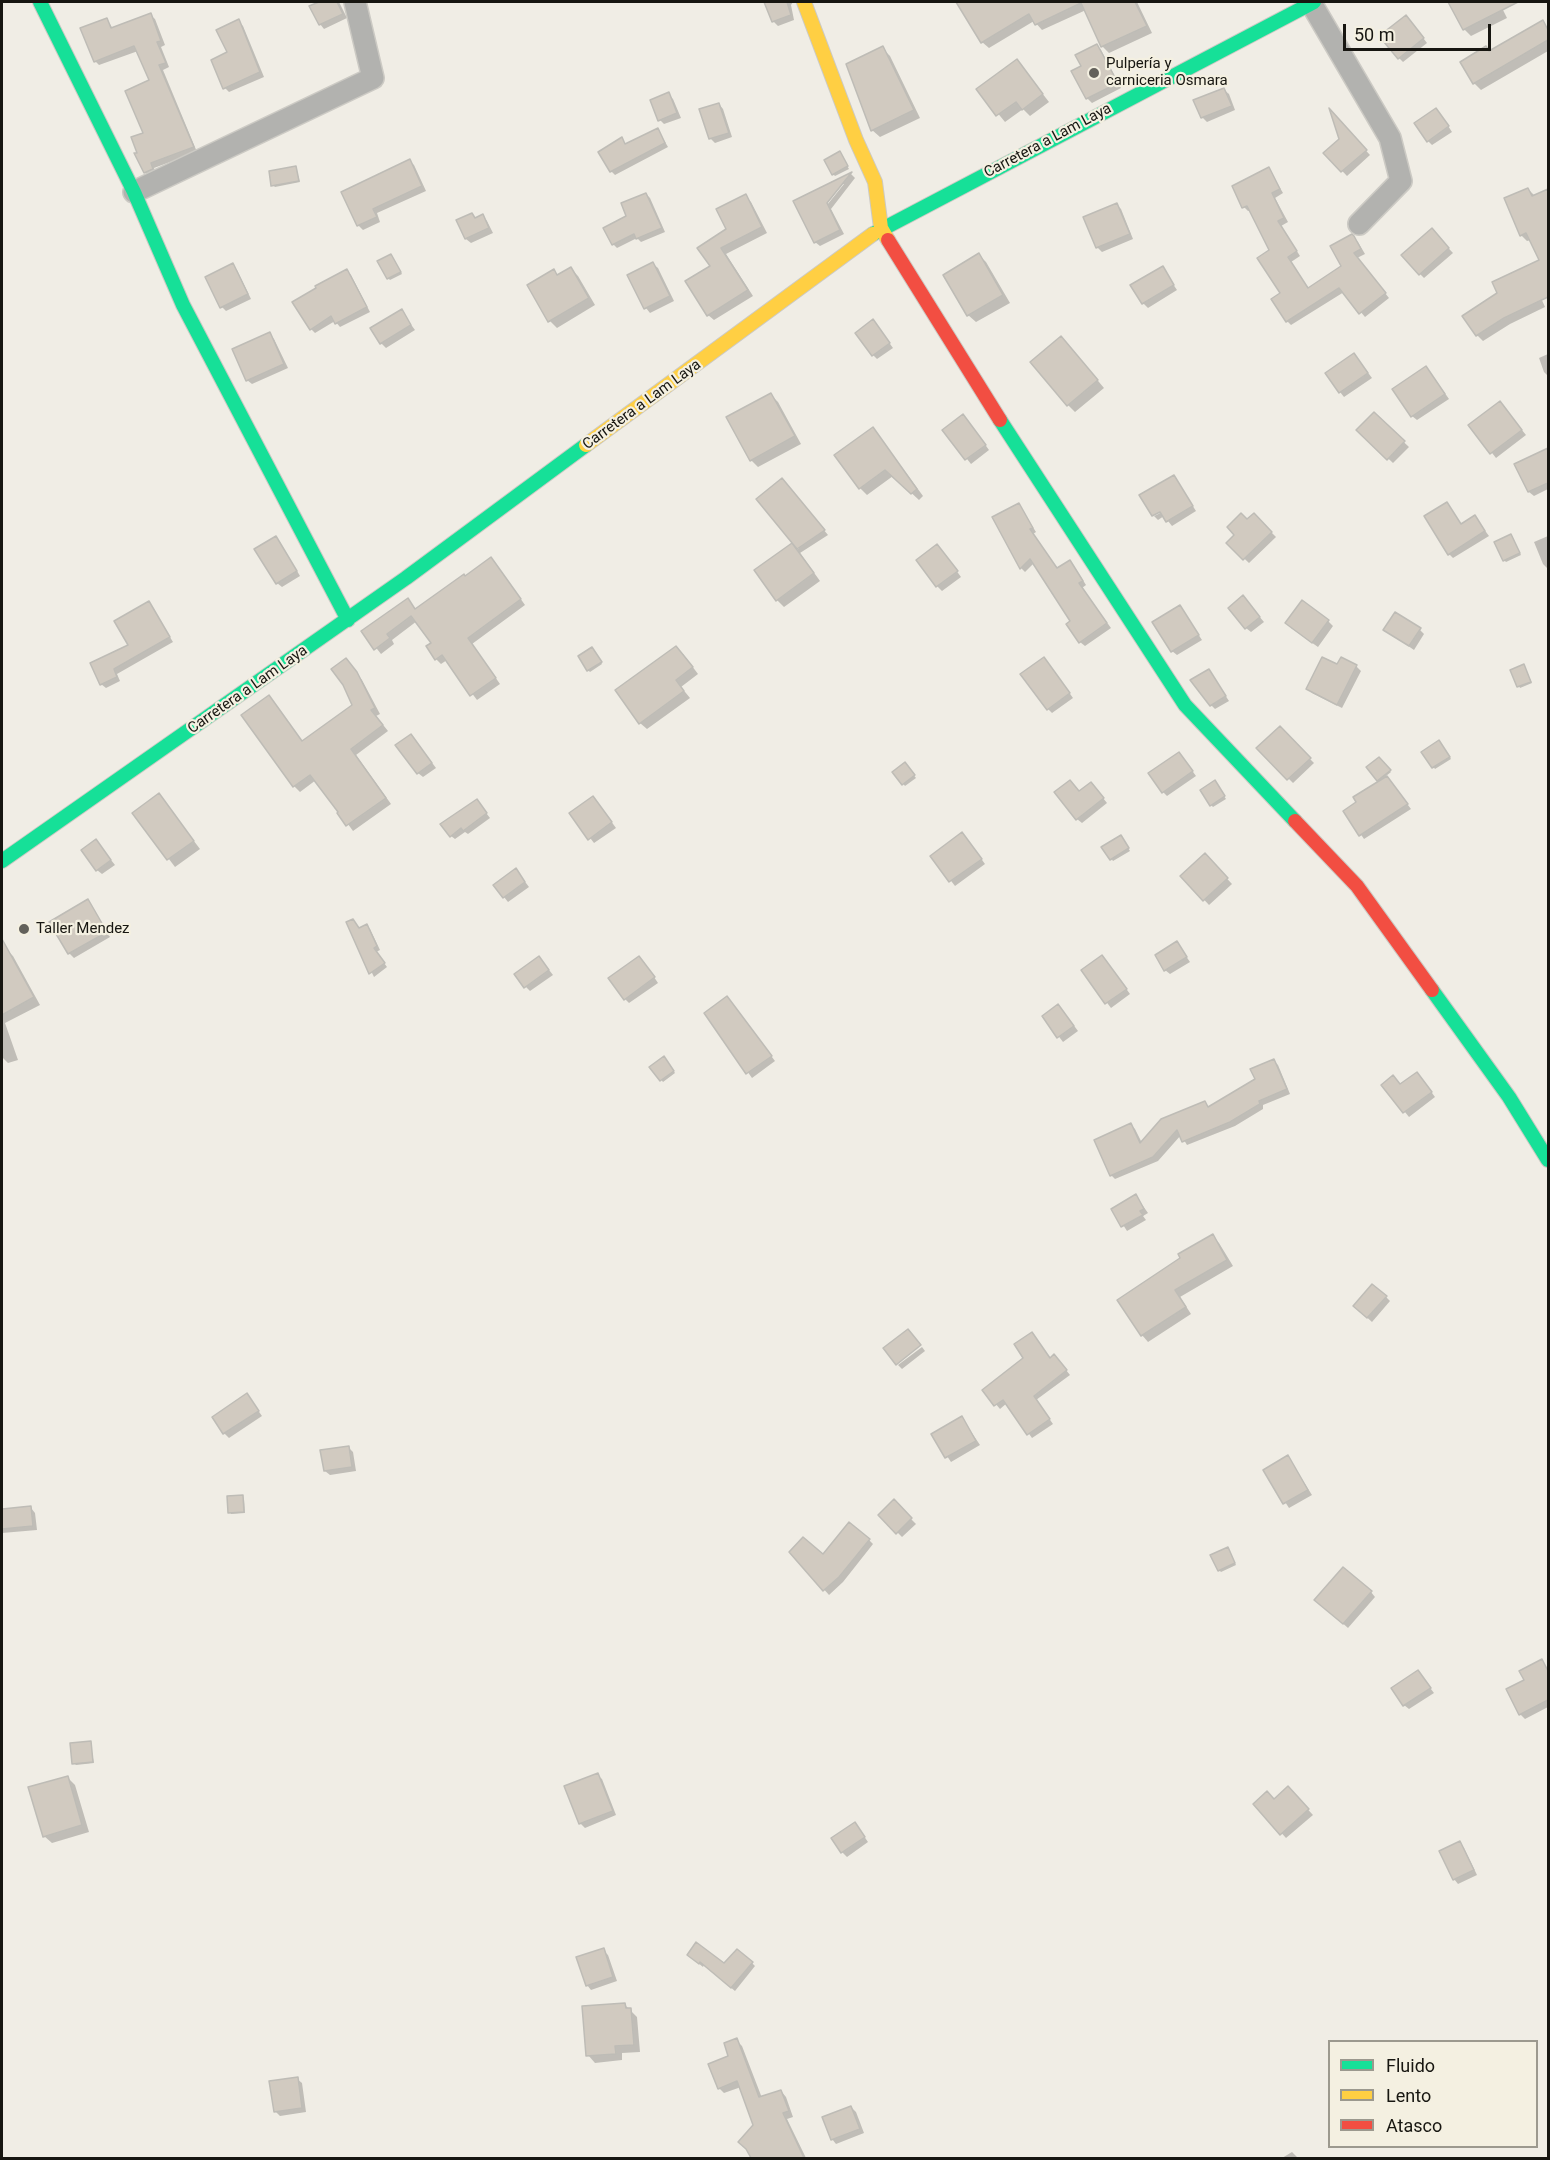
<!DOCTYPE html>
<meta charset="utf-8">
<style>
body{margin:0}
#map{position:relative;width:1550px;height:2160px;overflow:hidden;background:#f0ede5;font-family:Roboto,sans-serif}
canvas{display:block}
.frame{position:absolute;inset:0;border:3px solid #171611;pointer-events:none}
.legend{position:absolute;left:1328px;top:2040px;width:210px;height:108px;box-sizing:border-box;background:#f4f0e1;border:2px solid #9c998e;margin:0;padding:8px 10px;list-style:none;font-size:18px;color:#171611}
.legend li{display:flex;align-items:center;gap:12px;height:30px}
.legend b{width:30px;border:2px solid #9c998e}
.scale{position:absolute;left:1343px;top:24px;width:148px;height:27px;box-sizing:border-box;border:3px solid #171611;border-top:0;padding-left:8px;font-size:18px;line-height:21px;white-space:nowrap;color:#171611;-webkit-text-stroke:4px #f4f0e1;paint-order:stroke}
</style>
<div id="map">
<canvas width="1550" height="2160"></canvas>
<div class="frame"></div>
<ul class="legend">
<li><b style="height:8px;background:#16e098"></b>Fluido</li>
<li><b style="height:8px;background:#ffcf43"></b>Lento</li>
<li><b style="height:8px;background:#f24e42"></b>Atasco</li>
</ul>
<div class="scale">50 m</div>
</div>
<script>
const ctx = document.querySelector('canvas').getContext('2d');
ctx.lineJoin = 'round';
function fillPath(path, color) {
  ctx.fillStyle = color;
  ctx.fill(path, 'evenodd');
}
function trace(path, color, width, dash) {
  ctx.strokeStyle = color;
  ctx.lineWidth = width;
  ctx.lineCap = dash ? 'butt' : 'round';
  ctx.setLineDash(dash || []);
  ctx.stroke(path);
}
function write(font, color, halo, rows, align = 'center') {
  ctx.font = font + ' Roboto,sans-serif';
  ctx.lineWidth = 4.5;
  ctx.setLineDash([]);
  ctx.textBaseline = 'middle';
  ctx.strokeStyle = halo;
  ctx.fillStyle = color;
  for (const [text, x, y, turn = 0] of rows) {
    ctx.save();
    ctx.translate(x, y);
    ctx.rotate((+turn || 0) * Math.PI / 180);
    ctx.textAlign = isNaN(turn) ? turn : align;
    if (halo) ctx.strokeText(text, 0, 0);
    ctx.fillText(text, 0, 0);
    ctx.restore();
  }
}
fillPath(new Path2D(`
 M322,2H339L347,18L324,29L320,24L311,7Z
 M766,2H793L791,5L794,20L778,26L773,21Z
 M968,2H1137L1152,33L1109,53L1103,47L1086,10L1042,30L1034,21L989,48L982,42L961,6Z
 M1450,2H1499L1507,18L1471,36L1464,29Z
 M150,15L155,19L165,45L161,47L169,67L163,70L197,152L154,168L156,173L149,177L145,172L139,153L145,134L151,81L138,51L99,65L95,61L107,19L113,29Z
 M238,21L243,26L264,77L229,92L225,88L229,53Z
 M1411,22L1427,43L1403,62L1399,58Z
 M1542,22L1548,28V51L1481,90L1474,83L1490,52Z
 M1097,45L1101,50L1121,88L1092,103L1087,98L1073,71L1083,66Z
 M882,48L890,56L920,118L880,137L872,130Z
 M1017,61L1049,102L1030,116L1023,109L1005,122L978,89Z
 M1224,90L1229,94L1235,110L1207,122L1202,117Z
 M668,94L673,99L681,118L664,124L660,120Z
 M719,104L723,109L732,137L715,143L710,138Z
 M1332,114L1370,155L1347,176L1325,153L1340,139Z
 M1441,115L1452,132L1432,145L1428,141Z
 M658,130L668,147L615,175L611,171L622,139L626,145Z
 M841,155L849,169L835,176L833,174Z
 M409,161L414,165L426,191L377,213L380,222L363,230L358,225Z
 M295,167L300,182L275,187L273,185Z
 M1269,169L1283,193L1275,198L1288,222L1281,226L1300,256L1291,262L1309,289L1343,266L1353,237L1358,242L1365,254L1357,258L1389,298L1365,317L1344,292L1291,325L1287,321L1282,294L1271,251L1251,210L1248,211L1244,207Z
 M851,174L855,178L831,209L844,234L820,246L815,242L795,202ZM840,184H844L823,210L821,208Z
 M1528,189L1535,196L1548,191V295L1541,298L1545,307L1510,324L1483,341L1477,335L1499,294L1541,260L1531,240L1527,241L1521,235Z
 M646,194L650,198L665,232L641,242L637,238L617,248L613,244L628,217Z
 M745,196L751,202L767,233L726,254L753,296L714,320L708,315L712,266Z
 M1117,205L1121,209L1133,239L1102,252L1097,247Z
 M472,214L476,219L483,216L487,221L493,233L471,243L466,239L458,221Z
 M1436,235L1453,253L1424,278L1420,274Z
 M979,255L986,262L1010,303L976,322L968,315L945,275Z
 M393,258L402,274L390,280L388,278Z
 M653,264L658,268L674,301L650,313L646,308L629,276Z
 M232,265L237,270L251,299L226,311L222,307Z
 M1162,268L1177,290L1148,308L1143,303Z
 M571,269L578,276L595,305L557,328L550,321L554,271L559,276Z
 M347,271L351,275L370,312L340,327L335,321L315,333L311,329Z
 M401,311L415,330L386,348L381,343Z
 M877,326L893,348L877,359L873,355Z
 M269,334L274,339L288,368L252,384L247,380Z
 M1068,345L1104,388L1075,412L1068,405Z
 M1354,354L1372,378L1344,397L1340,392Z
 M1548,354V376L1544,372L1539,358Z
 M1430,372L1449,399L1417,420L1412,416Z
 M771,395L778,402L801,444L758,467L751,460Z
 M1504,408L1526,435L1496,458L1470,425Z
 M1374,414L1409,447L1393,463L1358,430Z
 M968,421L989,450L971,464L944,430Z
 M879,436L923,496L919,500L893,476L867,495L860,488Z
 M1548,449V489L1534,496L1529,492L1516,464Z
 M1174,477L1196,511L1172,526L1164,516L1158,520L1154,516L1167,510Z
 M786,484L828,535L800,553L820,581L784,607L777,600L792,545L797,550L799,548L759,499Z
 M1447,504L1462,525L1475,517L1489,536L1453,558L1449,554Z
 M1019,505L1036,532L1033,534L1058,569L1074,566L1086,585L1082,588L1111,628L1085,646L1080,642L1072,622L1034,563L1025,572L1021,568L994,518Z
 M1254,515L1276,537L1249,563L1228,543Z
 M1511,536L1521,555L1506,562L1504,560Z
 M1548,536V568H1547L1543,564L1534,542Z
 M280,542L300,576L282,587L277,583Z
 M942,551L961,577L942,591L937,586Z
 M496,564L525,605L472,644L500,684L477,700L447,660L441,664L436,659L433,643L417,621L392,640L394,644L381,654L363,631L412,605L416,610L465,578Z
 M1247,602L1264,622L1251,632L1246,628Z
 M149,603L173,642L117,674L120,681L106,688L101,684L130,646Z
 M1180,607L1202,640L1177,655L1172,651Z
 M1328,621L1333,626L1318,647L1291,628Z
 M1385,630H1420L1424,634L1414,650Z
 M594,651L602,664L590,672L588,670Z
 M683,654L698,674L681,687L690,698L647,729L640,723Z
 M1048,663L1073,698L1052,713L1048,709Z
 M351,666L362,680L380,714L376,716L388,731L356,755L391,804L353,831L316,780L300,792L294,786L303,742L354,705Z
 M1338,666H1356L1361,671L1342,708L1312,693L1308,688Z
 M1525,668L1532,683L1520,688L1512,671Z
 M1209,671L1229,701L1215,709L1211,705Z
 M1279,728L1314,763L1293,783L1258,748Z
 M415,740L436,768L423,777L418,773Z
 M1441,744L1451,759L1435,769L1423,752Z
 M1183,758L1196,776L1167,796L1163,792Z
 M1379,759L1391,772L1386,776L1411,809L1364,839L1345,811L1381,782L1368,768Z
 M907,766L916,778L905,786L894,772Z
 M1216,784L1226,799L1213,807L1211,805Z
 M1095,788L1107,803L1082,823L1077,819L1079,793Z
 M159,795L200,849L175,867L134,813Z
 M597,802L616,828L594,843L571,813Z
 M480,805L490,818L468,834L465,832L455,839L451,836Z
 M967,839L985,864L955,886L932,856Z
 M1123,839L1130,851L1113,861L1103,847Z
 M96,841L115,865L102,874L97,870Z
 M1205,855L1232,884L1209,905L1182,876Z
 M520,875L529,887L508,902L504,897Z
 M88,901L110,937L74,958L69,953Z
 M348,923L359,929L367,926L370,929L380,950L376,952L387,967L374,977Z
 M1177,943L1190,962L1170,974L1165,970Z
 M6,949L13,956L40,1005L5,1023L18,1060L8,1063L2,1057V951Z
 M539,957L553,975L530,991L526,987Z
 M1106,961L1130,994L1111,1008L1083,971Z
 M644,962L658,983L629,1003L625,999Z
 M731,1003L775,1061L752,1078L706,1013Z
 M1063,1011L1078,1031L1063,1042L1044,1017Z
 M666,1060L675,1073L663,1082L651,1067Z
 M1274,1061L1278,1065L1290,1094L1263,1105V1109L1235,1126L1187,1145L1181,1135L1158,1161L1115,1179L1111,1175L1131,1125L1135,1129L1142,1143L1205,1102L1209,1107L1256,1080Z
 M1421,1078L1435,1097L1409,1117L1383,1085L1401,1086Z
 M1136,1196L1148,1213L1143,1216L1146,1220L1127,1231L1113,1209Z
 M1212,1236L1219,1243L1233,1266L1180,1297L1191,1314L1148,1342L1142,1335Z
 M1386,1297L1390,1301L1372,1322L1359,1310Z
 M922,1347L925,1351L902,1369L898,1365Z
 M1050,1359L1058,1360L1070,1375L1036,1400L1053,1424L1032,1438L1007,1403L1000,1409L984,1390Z
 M247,1395L262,1416L229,1438L224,1433Z
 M962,1418L980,1445L951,1462L933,1435Z
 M348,1447L353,1452L356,1471L330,1475L325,1471Z
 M1288,1457L1312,1495L1289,1508L1265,1471Z
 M242,1497L244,1499L245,1513L231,1514L230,1512Z
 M894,1502L916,1524L902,1537L880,1515Z
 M31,1508L35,1513L37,1530L2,1533V1510Z
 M869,1540L873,1544L843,1582L829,1595L791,1552L823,1556Z
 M1229,1551L1236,1565L1221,1572L1219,1570Z
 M1371,1592L1375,1597L1348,1628L1321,1604Z
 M1542,1661L1548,1669V1707L1525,1719L1520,1714L1526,1681Z
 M1418,1672L1434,1693L1409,1709L1404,1705Z
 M90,1743L94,1763L76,1765L74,1763Z
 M597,1775L602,1779L616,1815L585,1828L580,1823Z
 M67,1777L75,1785L89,1832L52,1843L44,1836Z
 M1288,1788L1313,1815L1286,1838L1255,1804L1274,1801Z
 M859,1829L868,1842L847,1857L842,1852Z
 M1460,1843L1464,1848L1477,1875L1458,1884L1454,1879Z
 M603,1950L608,1955L617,1981L591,1990L587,1985Z
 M692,1958L724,1965L752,1963L755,1966L735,1991L704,1965L703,1967Z
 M625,2005L637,2017L640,2052L622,2053V2060L595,2063L588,2055Z
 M736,2040L742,2046L762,2098L781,2091L786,2097L793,2117L787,2119L806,2158H754L757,2157L754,2126L741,2087L724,2093L719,2088Z
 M297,2079L302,2083L306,2112L280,2116L275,2111Z
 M851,2107L856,2112L864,2133L836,2144L832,2139Z
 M1292,2152L1298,2158H1282Z`), '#0003');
const building = new Path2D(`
 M319,2H337L343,14L319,25L309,6Z
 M764,2H787L791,15L772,22Z
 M956,2H1135L1147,26L1101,47L1081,3L1035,25L1029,14L981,43Z
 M1448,2H1518L1463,30Z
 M151,13L161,41L157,42L166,63L159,65L194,147L151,163L153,169L144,173L134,153H137L131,137L143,133L125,91L149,80L134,46L94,62L80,28L107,18L111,28Z
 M1406,15L1424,38L1398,59L1379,36Z
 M239,19L260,72L223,89L211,60L227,52L216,30Z
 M1543,20L1548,30V40L1473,84L1460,62L1486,46L1489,51Z
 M1097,44L1118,83L1086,99L1071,71L1081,66L1075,55Z
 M883,46L914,110L871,131L846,64Z
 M1017,59L1043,94L1022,110L1016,102L996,116L976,89Z
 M1224,88L1232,106L1201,118L1193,100Z
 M669,92L677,113L658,121L650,100Z
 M719,103L729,133L709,139L699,109Z
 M1329,108L1367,150L1341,172L1323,153L1339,139Z
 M1436,108L1449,126L1427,142L1414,123Z
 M658,128L665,143L610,172L598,152L622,137L625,144Z
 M840,151L848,166L832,175L824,160Z
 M410,159L422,186L373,209L377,217L357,226L341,192Z
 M296,166L299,181L271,186L269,171Z
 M1269,167L1280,189L1272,193L1284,218L1278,221L1297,251L1288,257L1308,288L1341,266L1330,246L1352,234L1354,236L1361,249L1354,253L1386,293L1359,314L1339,288L1286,322L1271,299L1280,293L1257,258L1269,250L1247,206L1242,208L1232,186Z
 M852,172L827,203L840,230L814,243L793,201Z
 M1528,188L1532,196L1548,189V297L1504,318L1476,336L1462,316L1497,293L1492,282L1539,260L1526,233L1520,236L1504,198Z
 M646,193L662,228L636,239L634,234L612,245L603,228L626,216L621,203Z
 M746,194L762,227L721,248L748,290L707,316L685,281L710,266L697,248L726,229L716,209Z
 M1117,203L1130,234L1096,248L1083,217Z
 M472,213L475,218L483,214L489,228L465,239L456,220Z
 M1432,228L1449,248L1419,275L1401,255Z
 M979,253L1003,295L967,316L943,275Z
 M391,254L401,272L387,279L377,261Z
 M653,262L670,296L644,309L627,275Z
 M233,263L248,294L220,308L205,277Z
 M1163,266L1174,285L1142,304L1130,285Z
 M571,267L589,298L548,322L527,285L554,269L557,275Z
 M347,269L367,307L335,324L331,316L310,330L292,302L316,288L315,286Z
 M402,309L411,325L380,344L370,328Z
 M873,319L890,343L872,356L855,333Z
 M270,332L284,364L246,381L232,349Z
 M1061,336L1098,380L1067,406L1030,362Z
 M1354,353L1368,373L1339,393L1325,373Z
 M1426,366L1445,394L1411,417L1392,389Z
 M771,393L795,436L750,461L726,417Z
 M1500,401L1522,430L1490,454L1468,425Z
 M1374,412L1405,441L1387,460L1356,430Z
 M963,414L986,445L965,460L942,430Z
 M873,427L917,489L911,494L885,470L859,489L834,455Z
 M1548,448V483L1528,492L1514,464Z
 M1174,475L1193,506L1166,522L1160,512L1152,516L1139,495Z
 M782,478L825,530L797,549L756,499Z
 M1447,502L1461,524L1475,515L1485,531L1448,555L1424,516Z
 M1019,503L1033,528L1030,529L1057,568L1070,560L1083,581L1079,583L1107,623L1079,643L1066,624L1070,621L1030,559L1020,569L992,517Z
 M1241,513L1247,519L1254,513L1272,532L1243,560L1226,543L1234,535L1227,527Z
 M1511,534L1520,553L1503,561L1494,542Z
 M276,536L297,571L276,584L254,549Z
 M792,543L814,573L776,601L754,570Z
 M937,544L958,571L936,587L916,560Z
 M491,557L521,599L468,638L496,678L470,696L442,655L435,660L426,646L431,643L411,616L387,634L390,638L374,650L361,631L408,598L415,609L464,574L465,576Z
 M1243,595L1260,617L1245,629L1228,608Z
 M1302,600L1329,620L1312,643L1285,623Z
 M149,601L170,637L114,669L117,677L100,685L90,663L128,645L114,621Z
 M1180,605L1199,635L1171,652L1152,622Z
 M1395,612L1421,628L1409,646L1383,630Z
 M676,646L693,667L676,680L684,691L639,724L615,690Z
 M592,647L602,662L587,671L578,656Z
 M1044,657L1070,693L1047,710L1020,674Z
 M1322,657L1337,664L1341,657L1357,665L1337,705L1306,689Z
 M346,658L357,672L375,708L371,710L383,725L351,749L386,798L346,826L337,813L338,812L310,775L293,787L241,715L269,695L302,741L352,705L343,685L331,669Z
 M1524,664L1531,682L1517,687L1510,670Z
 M1209,669L1226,696L1210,706L1190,680Z
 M1280,726L1311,758L1287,780L1256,748Z
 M411,734L432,763L417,774L395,745Z
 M1439,740L1450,757L1432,768L1421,752Z
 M1179,752L1193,771L1162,793L1148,773Z
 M1379,757L1391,770L1377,781L1366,767Z
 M905,762L915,775L902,785L892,772Z
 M1387,776L1408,804L1359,836L1343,811L1356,802L1353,797Z
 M1070,780L1079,791L1091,782L1104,798L1076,820L1054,792Z
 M1215,780L1225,796L1210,806L1200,790Z
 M159,793L194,841L167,860L132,813Z
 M593,796L612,822L588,840L569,813Z
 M477,799L487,813L463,831L461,828L450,837L440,824Z
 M962,832L982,859L949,882L930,856Z
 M1121,835L1129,848L1110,860L1101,847Z
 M96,839L111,860L96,871L81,850Z
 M1205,853L1228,878L1203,901L1180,876Z
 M516,868L525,882L503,898L493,885Z
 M88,899L107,932L68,954L49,922Z
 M353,919L359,928L367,924L377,946L374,948L385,963L369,974L346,922Z
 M2,939L34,997L2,1015Z
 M1177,941L1187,957L1164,971L1155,955Z
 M1102,955L1127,989L1105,1004L1081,970Z
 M539,956L549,970L524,988L514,974Z
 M639,956L655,977L624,1000L608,978Z
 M727,996L772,1056L746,1074L704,1013Z
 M1058,1004L1074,1026L1057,1038L1042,1016Z
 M664,1056L674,1071L660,1081L649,1067Z
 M1274,1059L1287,1089L1259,1101L1260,1104L1230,1122L1182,1142L1177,1130L1153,1157L1110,1176L1094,1140L1131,1123L1140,1143L1161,1119L1205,1101L1208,1107L1255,1079L1250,1069Z
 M1417,1072L1432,1092L1403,1113L1381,1085L1393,1075L1400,1084Z
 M1136,1194L1144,1209L1140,1211L1143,1215L1121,1227L1111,1209Z
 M1213,1234L1227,1260L1175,1290L1186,1307L1141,1336L1117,1300L1180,1258L1178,1254Z
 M1372,1284L1387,1296L1367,1318L1353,1306Z
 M908,1329L921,1345L896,1365L883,1348Z
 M1032,1332L1050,1358L1054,1354L1067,1370L1034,1396L1050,1419L1027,1435L1003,1400L994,1406L982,1390L1023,1358L1014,1344Z
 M247,1393L259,1411L223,1434L212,1417Z
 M962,1416L976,1441L945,1458L931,1434Z
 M349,1446L352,1467L324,1471L320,1450Z
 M1288,1455L1308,1490L1283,1504L1263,1470Z
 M243,1495L244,1512L228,1513L227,1496Z
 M894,1499L912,1518L896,1534L878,1515Z
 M31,1506L33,1526L2,1529V1509Z
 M849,1522L870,1539L839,1577L823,1591L789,1552L803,1537L823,1554Z
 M1228,1547L1235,1563L1218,1571L1210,1555Z
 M1343,1567L1372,1591L1343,1624L1314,1600Z
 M1542,1659L1548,1671V1700L1519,1715L1506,1689L1524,1680L1519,1671Z
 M1418,1670L1431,1688L1403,1706L1391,1688Z
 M91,1741L93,1762L72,1764L70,1743Z
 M598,1773L613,1811L579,1824L564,1786Z
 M68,1776L82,1825L43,1837L28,1787Z
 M1288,1786L1309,1809L1280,1835L1253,1804L1267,1791L1274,1799Z
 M855,1822L865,1837L841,1853L831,1838Z
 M1460,1841L1474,1870L1453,1880L1439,1851Z
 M696,1942L724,1963L737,1949L753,1962L731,1988L700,1962L699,1964L687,1955Z
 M604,1948L613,1977L586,1986L576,1957Z
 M625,2003L626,2008H631L634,2045L615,2046L616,2054L586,2056L582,2006Z
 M737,2038L759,2097L781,2090L789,2111L783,2113L804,2158H751L746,2149L738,2142L753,2125L737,2081L718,2089L708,2064L728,2056L724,2043Z
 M298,2077L302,2108L274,2112L269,2081Z
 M851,2106L860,2129L831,2140L822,2117Z`);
fillPath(building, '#d1cac0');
trace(building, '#bebcb6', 1.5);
const street = new Path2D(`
 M1311,3L1390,138L1401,181L1359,224
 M134,192L373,78L355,2`);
const fast = new Path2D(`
 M40,2L134,192L183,305L348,620
 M873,234L1314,2
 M1000,420L1185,705L1295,821
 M2,861L406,578L586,445
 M1432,990L1509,1097L1548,1160`);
const slow = new Path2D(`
 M804,2L856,140L875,182L881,228L888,240
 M586,445L873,234`);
const jam = new Path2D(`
 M888,240L1000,420
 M1295,821L1357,886L1432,990`);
trace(street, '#cccac4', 24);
trace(fast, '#cccac4', 16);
trace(slow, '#cccac4', 16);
trace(jam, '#cccac4', 16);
trace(street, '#b2b2af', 21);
trace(fast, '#16e098', 14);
trace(slow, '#ffcf43', 14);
trace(jam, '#f24e42', 14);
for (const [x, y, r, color] of [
 [1094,73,6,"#63615b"],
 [24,929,6,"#63615b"]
]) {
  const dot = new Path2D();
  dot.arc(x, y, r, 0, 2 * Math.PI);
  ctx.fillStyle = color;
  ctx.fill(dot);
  trace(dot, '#f4f0e1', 2);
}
write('15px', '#171611', '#f4f0e1', [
 ["Pulpería y",1106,64],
 ["carniceria Osmara",1106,81],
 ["Taller Mendez",36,929]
], 'left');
write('15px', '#171611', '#f4f0e1', [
 ["Carretera a Lam Laya",1048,141,-28],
 ["Carretera a Lam Laya",642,405,-36],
 ["Carretera a Lam Laya",248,690,-35]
]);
</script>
